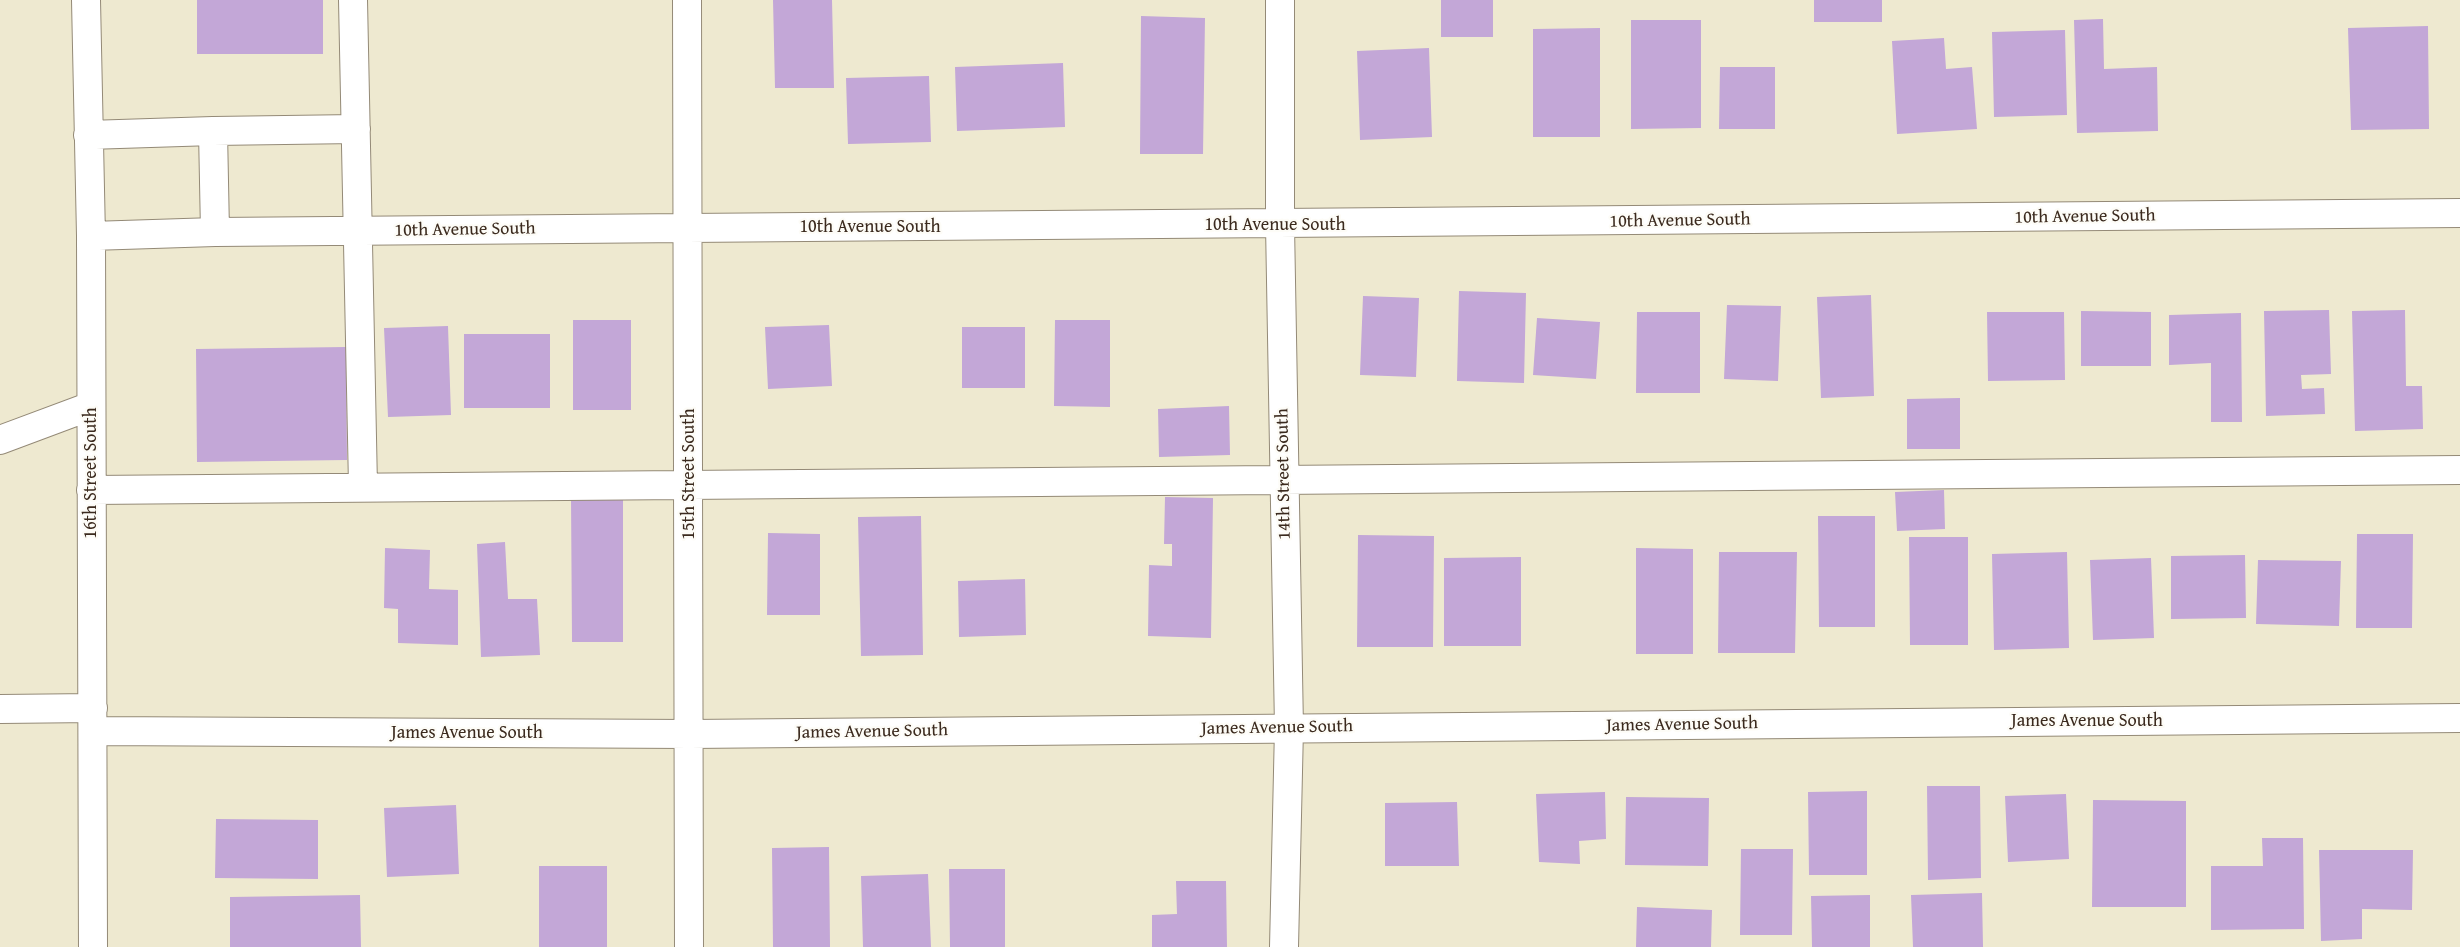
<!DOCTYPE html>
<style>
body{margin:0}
canvas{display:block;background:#eee9d0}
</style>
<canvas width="2460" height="947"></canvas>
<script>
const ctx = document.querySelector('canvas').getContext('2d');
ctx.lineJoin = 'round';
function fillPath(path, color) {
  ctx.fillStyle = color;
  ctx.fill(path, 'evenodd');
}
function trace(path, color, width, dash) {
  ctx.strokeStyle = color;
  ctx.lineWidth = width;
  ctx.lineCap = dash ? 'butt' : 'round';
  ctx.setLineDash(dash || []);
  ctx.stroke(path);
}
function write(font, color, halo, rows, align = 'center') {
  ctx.font = font + ' "Gentium Book Plus",serif';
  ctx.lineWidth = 4.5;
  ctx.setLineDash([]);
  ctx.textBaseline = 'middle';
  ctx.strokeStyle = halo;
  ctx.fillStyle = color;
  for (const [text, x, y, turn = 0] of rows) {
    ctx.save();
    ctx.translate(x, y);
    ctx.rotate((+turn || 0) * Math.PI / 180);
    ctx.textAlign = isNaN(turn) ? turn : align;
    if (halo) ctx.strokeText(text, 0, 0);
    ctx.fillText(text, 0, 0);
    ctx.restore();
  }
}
fillPath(new Path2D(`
 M197,0H323V54H197Z
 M773,0H832L834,88H775Z
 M1441,0H1493V37H1441Z
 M1814,0H1882V22H1814Z
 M1141,16L1205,18L1203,154H1140Z
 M2103,19L2104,69L2157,67L2158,131L2077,133L2074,20Z
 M1631,20H1701V128L1631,129Z
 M2428,26L2429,129L2351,130L2348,28Z
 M1600,28V137H1533V29Z
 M2065,30L2067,115L1994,117L1992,32Z
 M1944,38L1946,69L1972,67L1977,129L1897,134L1892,41Z
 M1429,48L1432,137L1360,140L1357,51Z
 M1063,63L1065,127L957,131L955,67Z
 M1720,67H1775V129H1719Z
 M929,76L931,142L848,144L846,78Z
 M1459,291L1526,293L1524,383L1457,381Z
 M1871,295L1874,396L1821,398L1817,297Z
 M1363,296L1419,298L1416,377L1360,375Z
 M1727,305L1781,306L1778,381L1724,379Z
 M2329,310L2331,374L2301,375L2302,389L2324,388L2325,414L2266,416L2264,311Z
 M2405,310L2406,386H2422L2423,429L2355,431L2352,311Z
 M2081,311L2151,312V366H2081Z
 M1637,312H1700V393H1636Z
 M1987,312H2064L2065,380L1988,381Z
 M2241,313L2242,422H2211V363L2169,365V315Z
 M1537,318L1600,322L1596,379L1533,375Z
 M573,320H631V410H573Z
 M1055,320H1110V407L1054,406Z
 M829,325L832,386L768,389L765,327Z
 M448,326L451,415L388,417L384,328Z
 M962,327H1025V388H962Z
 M464,334H550V408H464Z
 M346,347L347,460L197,462L196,349Z
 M1960,398V449H1907V399Z
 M1229,406L1230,455L1159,457L1158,409Z
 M1944,490L1945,529L1897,531L1895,492Z
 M623,495V642H572L571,496Z
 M1165,497L1213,498L1211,638L1148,636L1149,565L1172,566V544H1164Z
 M921,516L923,655L861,656L858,517Z
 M1818,516H1875V627H1819Z
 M768,533L820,534V615H767Z
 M2357,534H2413L2412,628H2356Z
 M1358,535L1434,536L1433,647H1357Z
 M1909,537H1968V645H1910Z
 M505,542L508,599H537L540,655L481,657L477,544Z
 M385,548L430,550L429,589L458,590V645L398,643V609L384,608Z
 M1636,548L1693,549V654H1636Z
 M1719,552H1797L1795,653H1718Z
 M2067,552L2069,648L1994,650L1992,554Z
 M2245,555L2246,618L2171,619V556Z
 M1521,557V646H1444V558Z
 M2151,558L2154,638L2093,640L2090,560Z
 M2258,560L2341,561L2339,626L2256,624Z
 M1025,579L1026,635L959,637L958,581Z
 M1927,786H1980L1981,878L1928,880Z
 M1867,791V875H1809L1808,792Z
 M1605,792L1606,839L1579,841L1580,864L1539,862L1536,794Z
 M2066,794L2069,859L2008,862L2005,796Z
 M1626,797L1709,798L1708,866L1625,865Z
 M2093,800L2186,801V907H2092Z
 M1457,802L1459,866H1385V803Z
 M456,805L459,874L387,877L384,808Z
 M216,819L318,820V879L215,878Z
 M2262,838H2303L2304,929L2211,930V866H2263Z
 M829,847L830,947H773L772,848Z
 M1741,849H1793L1792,935H1740Z
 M2319,850H2413L2412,910L2362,909V939L2321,941Z
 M539,866H607V947H539Z
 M949,869H1005V947H950Z
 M928,874L931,947H863L861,876Z
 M1176,881H1226L1227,947H1152V915L1177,914Z
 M1982,893L1983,947H1913L1911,895Z
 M360,895L361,947H230V897Z
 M1870,895V947H1812L1811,896Z
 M1637,907L1712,910L1711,947H1636Z`), '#c3a7d7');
const minor = new Path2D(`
 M86,0L91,236L93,947
 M353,0L363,486
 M687,0L689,947
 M1280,0V225L1289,728L1284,947
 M88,135L213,131
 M215,232L213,131L356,129
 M91,236L215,232L2460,213
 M0,440L91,406
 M91,490L2460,470
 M0,709L93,708
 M94,731L690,734L2460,718`);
trace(minor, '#948a77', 30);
trace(minor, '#fff', 28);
write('18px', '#3b2a1e', '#fdfcf7', [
 ["10th Avenue South",2085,217,-1],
 ["10th Avenue South",1680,221,-1],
 ["10th Avenue South",1275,225],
 ["10th Avenue South",870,227],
 ["10th Avenue South",465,230,-1],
 ["16th Street South",91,473,-90],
 ["15th Street South",689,474,-90],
 ["14th Street South",1284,474,-91],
 ["James Avenue South",2087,721],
 ["James Avenue South",1682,725,-1],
 ["James Avenue South",1277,728,-1],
 ["James Avenue South",872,732,-1],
 ["James Avenue South",467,733]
]);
</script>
